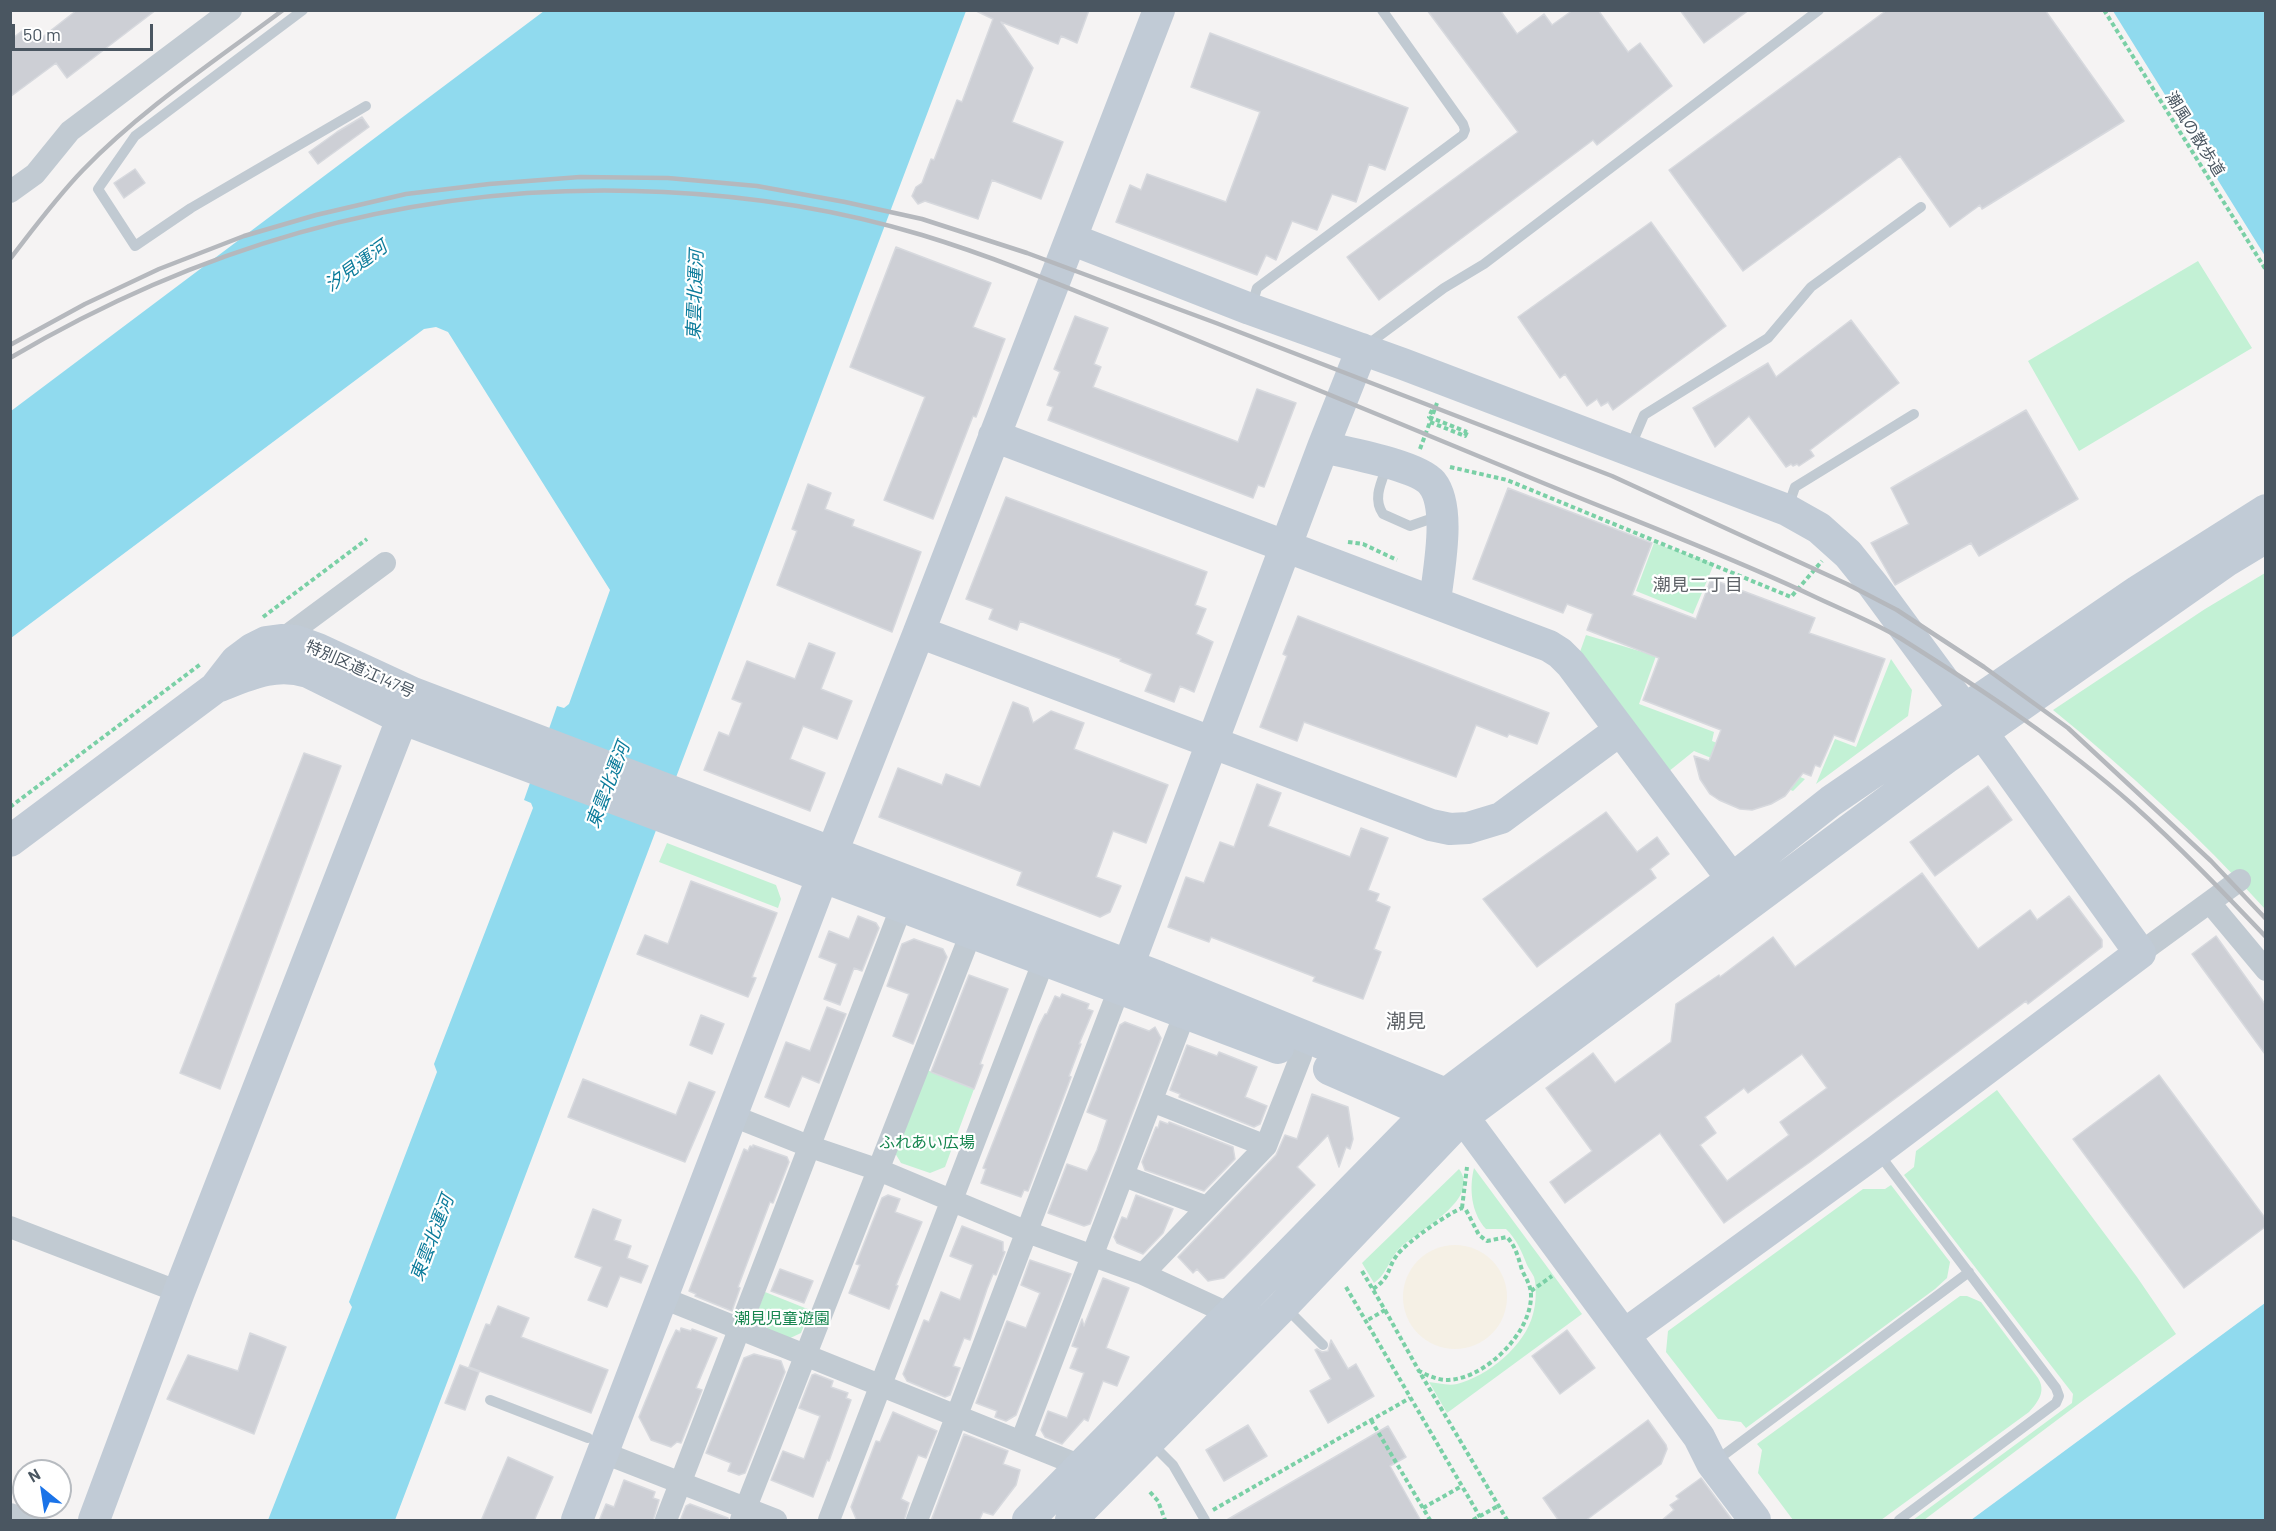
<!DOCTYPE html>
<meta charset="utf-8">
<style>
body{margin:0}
#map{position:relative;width:2276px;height:1531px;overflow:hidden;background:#f5f3f3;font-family:Barlow,sans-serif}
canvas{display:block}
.frame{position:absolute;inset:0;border:12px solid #4a5661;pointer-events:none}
.north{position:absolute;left:12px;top:1459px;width:60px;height:60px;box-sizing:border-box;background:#fff;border:2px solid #b7bbc0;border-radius:50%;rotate:330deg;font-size:16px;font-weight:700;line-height:24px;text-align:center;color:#4a5661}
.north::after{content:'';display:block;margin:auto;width:21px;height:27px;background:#1a73e8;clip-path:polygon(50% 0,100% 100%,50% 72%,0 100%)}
.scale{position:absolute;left:12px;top:24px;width:141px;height:27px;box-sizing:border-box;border:3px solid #4a5661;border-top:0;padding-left:8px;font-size:18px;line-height:21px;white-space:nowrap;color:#4a5661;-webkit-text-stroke:4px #fff;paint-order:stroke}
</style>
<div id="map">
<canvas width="2276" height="1531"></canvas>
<div class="frame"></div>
<div class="north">N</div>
<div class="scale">50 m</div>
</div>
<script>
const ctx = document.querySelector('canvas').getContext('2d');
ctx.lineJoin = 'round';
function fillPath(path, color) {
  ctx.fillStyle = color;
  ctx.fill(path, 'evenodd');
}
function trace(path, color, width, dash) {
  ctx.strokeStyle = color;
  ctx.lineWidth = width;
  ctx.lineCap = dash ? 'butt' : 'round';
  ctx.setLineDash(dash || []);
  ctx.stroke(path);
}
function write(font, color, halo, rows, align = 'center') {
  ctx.font = font + ' Barlow,"Noto Sans JP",sans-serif';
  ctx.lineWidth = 4.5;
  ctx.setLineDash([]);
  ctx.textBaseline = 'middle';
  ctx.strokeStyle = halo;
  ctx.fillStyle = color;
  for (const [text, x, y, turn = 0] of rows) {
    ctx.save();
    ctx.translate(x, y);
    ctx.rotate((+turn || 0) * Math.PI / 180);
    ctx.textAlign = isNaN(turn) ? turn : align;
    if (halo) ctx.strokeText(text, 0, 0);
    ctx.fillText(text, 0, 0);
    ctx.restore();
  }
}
fillPath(new Path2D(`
 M2198,261L2252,348L2079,451L2028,361Z
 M1654,543L1714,564L1693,614L1636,591Z
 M2265,573V909C2199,836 2129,772 2053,710L2205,609Z
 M1586,635L1656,656L1639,704L1714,732L1712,741L1805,779L1793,791L1694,751L1663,776L1576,663Z
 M1891,659L1912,690L1908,716L1816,784L1835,739L1856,747Z
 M667,843L776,885L781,899L778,908L659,862Z
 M927,1070L974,1089L945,1167L930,1173L901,1163L895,1153Z
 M1997,1090L2137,1277L2176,1334L2085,1399L1924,1520H1913L2072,1403L2073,1394L1904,1175L1914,1167L1916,1151Z
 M1474,1168L1582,1314L1447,1413L1429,1382C1438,1383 1448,1386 1457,1384C1488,1376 1525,1346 1533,1314C1536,1304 1537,1287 1534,1277C1532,1273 1529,1269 1527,1265C1521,1250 1517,1240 1506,1229H1486C1471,1213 1469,1188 1474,1168Z
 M1459,1169C1482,1199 1418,1231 1401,1247C1389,1258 1388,1273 1374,1283L1362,1263Z
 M1891,1185L1950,1262L1947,1278L1935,1289L1746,1428L1741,1422L1718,1419L1666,1352L1668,1331L1863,1189H1885Z
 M765,1292L810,1310L801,1333L786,1340L761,1331L756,1315Z
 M1960,1296H1967L1981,1302L2038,1378C2046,1391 2039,1401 2029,1412L1881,1520H1793L1758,1473L1762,1450L1757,1444Z`), '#c3f1d5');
fillPath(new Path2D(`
 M1403 1297a52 52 0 1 1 104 0a52 52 0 1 1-104 0Z`), '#f5f0e5');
fillPath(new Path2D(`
 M544,11H966L395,1520H268L352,1307L349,1302L437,1072L434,1064L533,808L531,803L524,800L557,706L564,708L569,704L610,590L448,332L436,327L424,329L11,638V411Z
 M2113,11H2265V256Z
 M2265,1303V1520H1971Z`), '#90daee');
const building = new Path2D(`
 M77,10H156L67,78L56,63L10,97V40L26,28L36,42Z
 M974,10H1089L1077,43L1061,36L1058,44L1001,22L1033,68L1012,122L1063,142L1041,199L992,180L978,219L925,201L918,204L912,196L916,187L922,183L931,159L934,160L957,100L962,102L993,19Z
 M1427,10H1500L1517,34L1544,14L1552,25L1573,10H1598L1628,52L1640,43L1672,86L1597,145L1593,140L1379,300L1347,257L1518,132Z
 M1680,10H1749L1704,43Z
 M1887,10H2045L2124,121L1982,209L1980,205L1950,227L1900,156L1743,271L1669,170Z
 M1210,33L1408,108L1385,170L1369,164L1356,202L1332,194L1317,230L1292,221L1276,260L1266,255L1257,275L1116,222L1130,185L1141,190L1147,174L1226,202L1260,112L1191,87Z
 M362,117L369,127L318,164L309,152L337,132Z
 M135,169L145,183L124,198L114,183Z
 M1651,222L1726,326L1613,410L1608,402L1601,406L1597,399L1587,406L1565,374L1560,378L1518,317Z
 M896,247L991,283L973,327L1005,339L976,417L973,416L933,519L884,500L925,397L850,367Z
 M1075,316L1108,328L1094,364L1101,367L1093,387L1238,442L1257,389L1296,403L1264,487L1258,485L1253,498L1048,420L1053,407L1047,405L1060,372L1054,369Z
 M1851,320L1899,383L1810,450L1814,456L1799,466L1797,464L1793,466L1791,464L1786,467L1749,416L1715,447L1693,408L1768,363L1776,377Z
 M2026,410L2078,499L1979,556L1971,543L1895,585L1871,543L1909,524L1891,488Z
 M808,484L831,493L825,509L854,520L852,526L921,552L892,632L777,585L797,531L792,529Z
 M1508,488L1652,543L1632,595L1696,619L1711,579L1815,618L1809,633L1885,659L1854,742L1834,735L1820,767L1815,765L1811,776L1803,773L1785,796L1771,804L1752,810L1740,809L1719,800L1710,794L1700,779L1694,756L1709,761L1721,730L1643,700L1659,658L1587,630L1593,614L1567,604L1563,613L1473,579Z
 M1006,497L1207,572L1195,605L1206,609L1196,634L1213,642L1194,692L1180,686L1174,702L1145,691L1152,674L1120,661L1121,659L1020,621L1017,630L989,619L993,609L966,599Z
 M1298,616L1549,713L1537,744L1509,734L1507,737L1476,725L1456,777L1304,722L1297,741L1260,727L1287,656L1283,654Z
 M809,643L835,653L821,689L852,701L837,739L803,726L790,759L825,773L810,811L704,770L719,732L729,736L742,703L732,699L747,661L795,679Z
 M1013,702L1028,708L1033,723L1051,711L1084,723L1074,749L1168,785L1146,843L1113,831L1096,877L1121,886L1110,912L1100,917L1017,885L1022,872L879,817L898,768L942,785L946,774L980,787Z
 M304,753L341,766L220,1089L180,1073Z
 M1257,784L1281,793L1268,826L1350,857L1361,828L1388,838L1368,890L1379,894L1376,901L1390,907L1374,949L1381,952L1363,999L1313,981L1315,977L1211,937L1209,942L1168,927L1186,877L1204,883L1220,842L1234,847Z
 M1988,786L2012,820L1935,876L1910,842Z
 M1606,812L1637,852L1657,837L1669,854L1650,869L1656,878L1537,967L1483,899Z
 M1922,873L1978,949L2030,910L2037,920L2069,896L2102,940V947L2028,1004L2026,1001L1810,1162L1724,1223L1660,1133L1565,1203L1550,1182L1592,1151L1546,1088L1593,1053L1615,1083L1671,1042L1676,1004L1719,975L1720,977L1773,937L1795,967ZM1802,1054L1827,1088L1780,1122L1789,1135L1727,1181L1700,1145L1716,1133L1705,1117L1744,1088L1748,1093Z
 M691,881L777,913L752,977L756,978L748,997L637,954L645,935L668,944Z
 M858,916L876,923L879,928L862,971L854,968L840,1005L824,999L837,964L819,957L829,931L849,939Z
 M2216,936L2265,1004V1054L2192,954Z
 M914,939L943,949L947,957L913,1044L893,1036L909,994L887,986L902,944Z
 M969,975L1008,989L980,1064L983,1065L974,1089L931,1072Z
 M1062,994L1089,1004L1087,1009L1093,1011L1079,1044H1081L1069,1076L1071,1077L1028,1191L1024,1190L1021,1197L981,1183L986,1169L983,1168L1039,1026L1045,1014H1047L1055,996L1060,998Z
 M827,1007L846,1014L819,1083L802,1076L789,1107L765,1097L786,1042L810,1051Z
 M701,1015L724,1024L712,1054L690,1045Z
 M1125,1022L1149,1031L1155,1027L1161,1038L1090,1224L1084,1226L1048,1213L1067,1164L1087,1171L1097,1150L1107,1120L1087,1112L1120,1025Z
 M1187,1045L1217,1056L1219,1052L1257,1067L1245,1097L1267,1106L1260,1124L1254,1127L1179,1097L1180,1094L1170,1090Z
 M2159,1075L2265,1218V1227L2184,1288L2073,1139Z
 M583,1079L676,1115L689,1082L715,1092L685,1162L568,1117Z
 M1312,1094L1348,1107L1353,1139L1350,1149L1346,1147L1339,1167L1328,1135L1297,1167L1315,1185L1245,1257L1224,1278L1208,1281L1197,1269L1193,1273L1178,1257L1276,1155L1285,1135L1297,1139Z
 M1160,1121L1168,1124L1169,1122L1233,1147L1235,1159L1204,1191L1145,1170L1142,1162L1156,1127L1158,1128Z
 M753,1145L787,1157L789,1162L773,1203L770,1202L738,1287L740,1288L732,1311L695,1296L696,1294L689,1291L744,1149L748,1151L750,1146L753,1147Z
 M888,1195L900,1199L895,1212L922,1222L896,1285L898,1286L889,1309L849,1293L860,1265L856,1264L882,1198Z
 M1136,1195L1173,1209L1163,1233L1143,1254L1117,1243L1114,1237L1122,1217L1127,1219Z
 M593,1209L621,1220L614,1240L631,1246L627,1258L648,1266L641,1283L620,1276L607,1307L588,1300L602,1267L575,1257Z
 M962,1226L1003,1242V1251L1005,1252L996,1275L993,1274L987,1289L970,1340L964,1338L953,1366L960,1368L950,1395L945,1397L907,1381L903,1374L924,1320L929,1322L941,1292L960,1300L973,1265L950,1256Z
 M1030,1260L1071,1274L1016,1415L1006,1421L995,1417L997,1411L976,1403L1007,1321L1026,1328L1040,1293L1021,1285Z
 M780,1269L813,1281L804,1303L771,1291Z
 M1103,1278L1129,1288L1106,1348L1129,1357L1117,1386L1103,1381L1088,1421L1084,1419L1062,1444L1045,1437L1041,1430L1048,1411L1067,1418L1084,1373L1070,1368L1078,1348L1072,1346L1082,1319L1084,1326Z
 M498,1306L529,1318L521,1337L608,1370L591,1413L469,1367L486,1324L490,1325Z
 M681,1328L691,1331L692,1329L717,1338L696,1388L702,1390L681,1443L677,1442L671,1447L651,1440L639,1417L667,1349L676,1330L680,1332Z
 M1567,1330L1595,1368L1560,1394L1532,1356Z
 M250,1333L286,1347L254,1434L167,1399L188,1355L238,1371Z
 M1331,1340L1348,1369L1356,1364L1374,1396L1328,1423L1310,1391L1331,1379L1315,1350L1317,1349L1322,1352L1328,1351Z
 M754,1354L781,1361L785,1372L745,1473L739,1475L728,1471L731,1463L706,1453L744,1358Z
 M460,1365L479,1372L465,1410L445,1403Z
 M815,1374L833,1381L831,1387L848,1393L846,1398L851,1400L829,1461L827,1460L813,1497L771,1480L783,1451L804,1459L820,1416L799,1408L812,1375Z
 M893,1412L937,1431L926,1458L918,1455L901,1499L909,1503L904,1521H857L851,1507L876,1441L880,1442Z
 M1648,1420L1666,1445L1667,1449L1661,1464L1585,1521H1559L1543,1498Z
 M1248,1425L1267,1456L1224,1481L1206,1450Z
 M1388,1426L1406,1457L1390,1466L1421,1521H1225Z
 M964,1434L1008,1451L1003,1464L1020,1470L1016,1485L993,1515L983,1512L979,1521H931Z
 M508,1457L553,1477L534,1521H481Z
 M1701,1478L1733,1521H1661L1674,1510L1670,1505L1679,1499L1676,1496Z
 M624,1480L655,1492L653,1498L659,1500L653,1521H599L606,1504L614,1507Z
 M690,1504L728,1518V1521H680L686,1506Z`);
fillPath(building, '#cdcfd5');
trace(building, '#d7d9de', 1.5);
trace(new Path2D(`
 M2104,10L2266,270
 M1430,422L1465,436L1467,432
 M1420,449L1437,403
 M1450,467L1507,480L1791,597L1822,561
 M1348,542L1363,544L1397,560
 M263,617L367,539
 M10,807L202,663
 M1462,1208L1467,1167
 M1362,1271L1385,1310L1366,1321
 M1346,1287L1480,1517
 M1373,1289C1392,1276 1386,1270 1397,1255C1407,1242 1447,1214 1462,1208L1466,1210L1479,1235L1487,1241L1507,1237C1516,1247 1518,1257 1522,1270C1526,1279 1531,1285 1531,1296C1531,1334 1483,1381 1445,1380C1435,1379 1427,1375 1419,1371L1507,1520
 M1531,1291L1552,1276
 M1385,1310L1419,1371
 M1371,1420L1430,1520
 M1150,1492L1158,1501L1165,1520
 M1423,1508L1462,1486
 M1213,1510L1410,1398
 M1473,1520L1498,1506`), '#7ad0a6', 4, [4.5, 3]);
trace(new Path2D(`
 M303,10L135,136L98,189L135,246L191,208L366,106
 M1251,308L1257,288L1463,135L1465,130L1463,124L1382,10
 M1367,345L1444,288L1484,264L1819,10
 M1630,448L1644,415L1768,338L1811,287L1921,207
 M1388,464C1382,481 1372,498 1383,514L1410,526L1439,516
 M1788,507L1795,487L1914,414
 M1879,1154L2056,1388L2059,1396L2056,1403L1899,1520
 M1286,1308L1323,1345
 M490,1400L588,1438
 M1151,1443L1173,1465L1205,1520
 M1721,1457L1969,1272`), '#c1cad2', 10);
trace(new Path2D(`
 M10,192L35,174L70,131L231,10
 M281,640L385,563
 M2210,903L2266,970
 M2140,953L2240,880
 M1152,1101L1266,1146
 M733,1116L811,1147L879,1170L1027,1232L1143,1274L1230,1314
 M1124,1176L1207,1207
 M10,1227L179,1292
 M1143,1274L1266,1146L1301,1056
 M663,1298L1081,1466
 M1021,1442L1185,1013
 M604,1453L776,1520
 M10,1514L28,1520
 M666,1520L901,908
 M741,1520L971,933
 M829,1520L1044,960
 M917,1520L1119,989`), '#c1cad2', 22);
trace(new Path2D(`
 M1071,239L1250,309L1403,364L1787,510L1819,528L1848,554L1873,585L1999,756L2140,953L1877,1151L1624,1335
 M994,436L1549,646L1560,653L1571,664L1732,879
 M1323,447C1347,453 1417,465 1432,483C1452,508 1438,572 1435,602
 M919,632L1431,825L1450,829L1468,828L1501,818L1620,730
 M220,686C250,674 276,662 308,672L401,718L1278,1048
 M10,841L215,688L236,661L252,649L266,642L281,640L296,641L318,649L413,693L1159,977L1446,1094L1699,1437L1712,1463L1755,1520
 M1121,985L1323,447L1362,349
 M1329,1069L1427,1112L1447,1115
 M94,1520L179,1292L409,701
 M577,1520L822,878L919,632L1159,10
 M1028,1520L1446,1094L1732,879L1831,801L2138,591L2266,510
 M1071,1520L1283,1306L1463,1117L1946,758L2228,560L2266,537`), '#c1cbd6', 32);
trace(new Path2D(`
 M10,259C34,228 56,198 83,170C142,109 215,61 283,10
 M10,345L85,304L159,269L244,236L316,215L406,194L489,184L580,177L668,178L757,186L845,202L922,219L1027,253L1216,323L1612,476L1847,584L1897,610L1984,667L2068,728L2211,861L2266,919
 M10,358C213,238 429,180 664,192C750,196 839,210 922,235C1001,259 1078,292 1155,323C1274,371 1393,421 1512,470C1611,512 1713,549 1811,595C1840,609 1872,621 1900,638C1981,689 2062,742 2133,805C2180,847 2223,892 2266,937`), '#b5b8bd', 4.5);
trace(new Path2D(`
 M1432,410L1429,417L1467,432`), '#7ad0a6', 4, [4.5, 3]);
write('16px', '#4a5661', '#fff', [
 ["潮風の散歩道",2195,134,58],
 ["特別区道江147号",360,669,24]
]);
write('16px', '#17864f', '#fff', [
 ["ふれあい広場",927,1143],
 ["潮見児童遊園",782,1319]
]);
write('italic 18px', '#0c7c9b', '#fff', [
 ["汐見運河",356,266,-36],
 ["東雲北運河",695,295,-88],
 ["東雲北運河",608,785,-69],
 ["東雲北運河",432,1238,-69]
]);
write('18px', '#5f6368', '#fff', [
 ["潮見二丁目",1698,585]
]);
write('20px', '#5f6368', '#fff', [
 ["潮見",1406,1021]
]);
</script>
